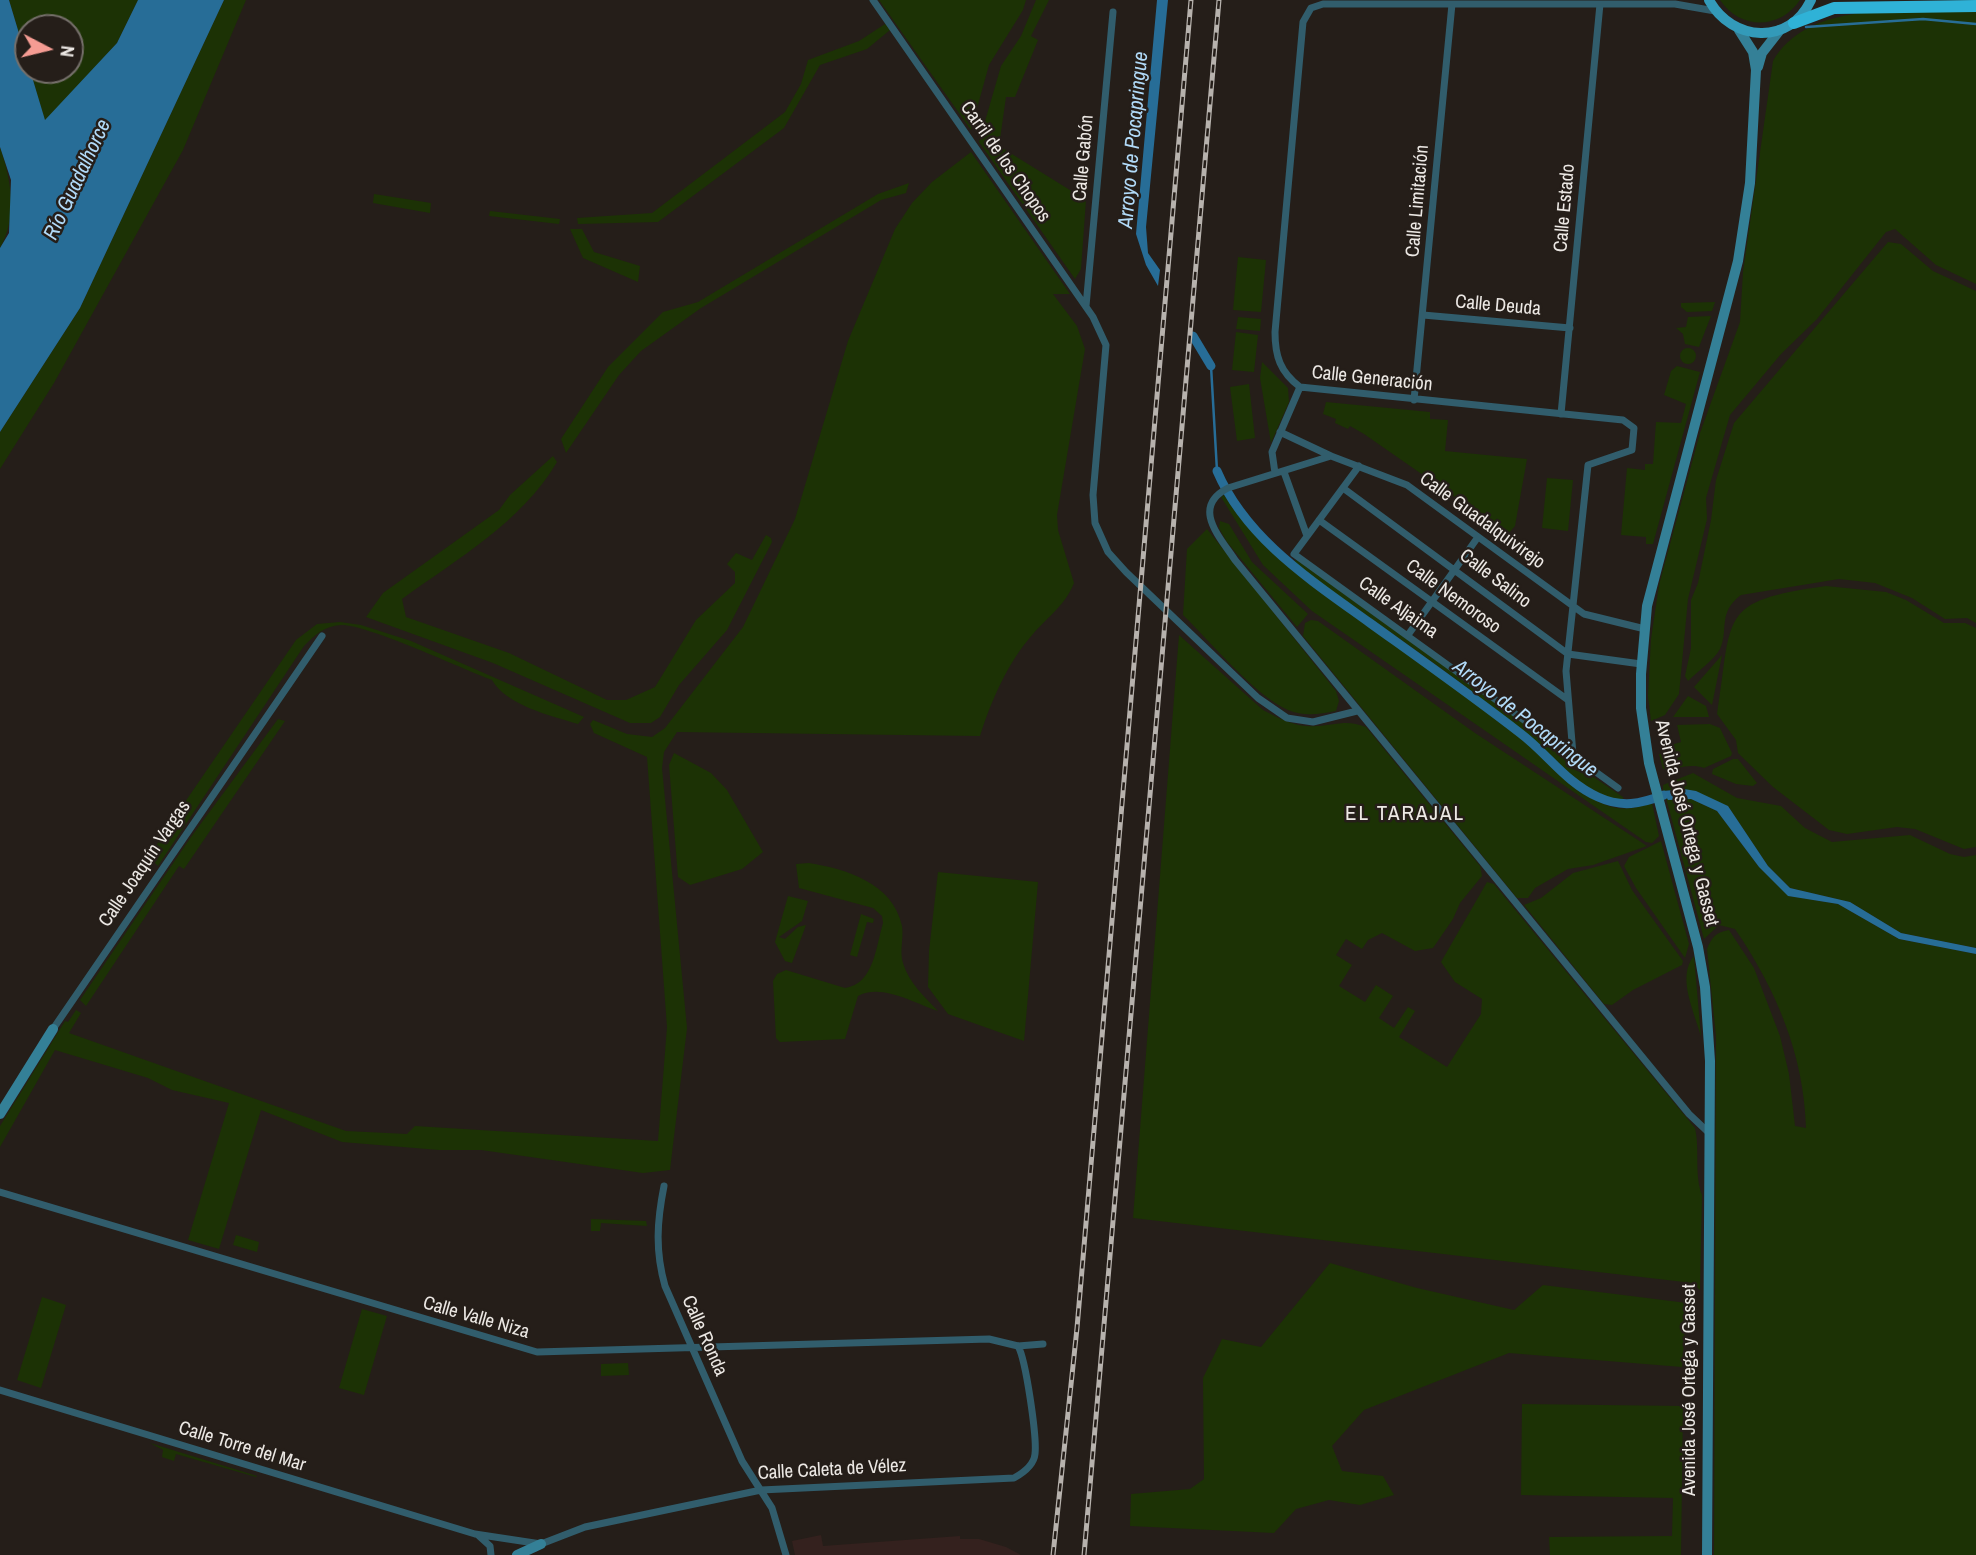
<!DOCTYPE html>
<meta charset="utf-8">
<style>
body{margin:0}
#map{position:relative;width:1976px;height:1555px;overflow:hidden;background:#251e19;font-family:"Archivo Narrow",sans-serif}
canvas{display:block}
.north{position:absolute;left:14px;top:14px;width:70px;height:70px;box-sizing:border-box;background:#251e19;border:2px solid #756f6a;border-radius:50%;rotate:97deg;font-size:19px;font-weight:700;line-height:28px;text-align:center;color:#ece8e4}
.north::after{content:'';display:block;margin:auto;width:24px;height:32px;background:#f59c93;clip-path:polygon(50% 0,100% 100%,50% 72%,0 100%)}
</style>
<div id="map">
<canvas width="1976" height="1555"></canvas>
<div class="north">N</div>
</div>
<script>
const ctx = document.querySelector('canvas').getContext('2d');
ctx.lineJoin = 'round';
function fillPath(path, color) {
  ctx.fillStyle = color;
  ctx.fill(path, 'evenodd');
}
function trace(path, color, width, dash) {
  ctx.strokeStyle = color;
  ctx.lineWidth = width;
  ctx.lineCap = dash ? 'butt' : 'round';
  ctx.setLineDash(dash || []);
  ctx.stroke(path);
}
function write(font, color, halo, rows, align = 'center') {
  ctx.font = font + ' "Archivo Narrow",sans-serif';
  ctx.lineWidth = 5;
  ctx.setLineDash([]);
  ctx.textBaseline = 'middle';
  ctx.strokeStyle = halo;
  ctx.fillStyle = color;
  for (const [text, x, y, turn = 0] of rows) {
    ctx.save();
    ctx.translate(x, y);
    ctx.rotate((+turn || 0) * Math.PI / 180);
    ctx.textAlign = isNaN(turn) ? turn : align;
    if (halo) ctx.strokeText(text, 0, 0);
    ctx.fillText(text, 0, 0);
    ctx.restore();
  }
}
fillPath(new Path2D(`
 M821,1535L823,1546L960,1536V1539H979L1006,1547L1021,1555H795L792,1541Z`), '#34211e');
fillPath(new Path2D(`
 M9,0H138L117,43L45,121L30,70H70V28H28V63Z
 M224,0H246L183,150L54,383L0,469V432L80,308Z
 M879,0H1026L1023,10L989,65L971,130Z
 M1036,0H1049L1031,36L1038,40L1015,97H1006L999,146L1086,200L1081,269L1075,279L979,142L1001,66L1021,36Z
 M1720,0H1800C1780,30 1740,30 1720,0Z
 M1947,10L1976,12V284L1936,265L1895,229L1886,232L1817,319L1781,354L1730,415L1706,498L1707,519L1688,599L1679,694L1665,715L1651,721L1648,696L1651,639L1659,585L1700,433L1740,322L1743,272L1773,61C1806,4 1890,11 1947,10Z
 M885,24L890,30L867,49L820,65L784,128L658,222L578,224L577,218L652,213L785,112L801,84L808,60L859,41Z
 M0,147C11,179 18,217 0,248Z
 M971,152L1070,294H1053L1077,326L1085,349L1057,515L1058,530L1074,583C1066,604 1048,617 1033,634C1008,662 991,701 980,736L677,732L664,752L662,768L687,1028L670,1170L643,1173L481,1150H439L342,1142L261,1110L219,1249L188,1240L229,1103L172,1090L148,1078L55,1050L0,1147V1126L65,1021L68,1022L76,1010L81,1013L69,1033L346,1131L407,1134L415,1126L658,1141L667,1027L647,757L594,733L590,724L593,720L627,734L652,737L665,728L743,627L795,519L848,341L895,229L912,203L932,182Z
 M909,183L906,193L881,200L701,308L641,351L619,375L566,453L561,439L608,367L663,312L698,302L878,194Z
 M374,194L431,203L430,213L373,203Z
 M490,211L560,219L559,224L489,216Z
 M570,229H582L594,252L640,266L638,282L583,258Z
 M1888,242L1901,244L1933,271L1976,291V623L1967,618L1945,619L1912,598L1875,583L1839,579L1741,595C1717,613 1729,630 1720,649C1714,660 1697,672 1688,681L1685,676L1691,648V600L1698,583L1711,520L1716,480L1734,423Z
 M1238,257L1266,260L1261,312L1233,310Z
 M1715,302L1712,311L1687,312L1681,307V303Z
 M1711,316L1699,347L1685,344L1683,334L1676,328L1686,327L1688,317Z
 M1238,317L1261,319L1260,331L1236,329Z
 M1236,332L1258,335L1254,372L1232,370Z
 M1680 356a8 8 0 1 1 16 0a8 8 0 1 1-16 0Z
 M1262,362L1288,388L1289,402L1271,443L1260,378Z
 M1677,366L1700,372L1653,544H1646V537L1621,535L1627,468L1645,470V464H1653L1656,422L1681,423L1686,404L1664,395L1671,371Z
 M1249,384L1255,438L1237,441L1230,387Z
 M1326,402L1430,412V419L1448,420L1445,451L1527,459L1515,526L1508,534L1364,434L1350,426L1348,429L1335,423L1336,419L1323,414Z
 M553,456L557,462C522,522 457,559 402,599L406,617L509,653L607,700H626L655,687L696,620L735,583V572L727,564L736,553L752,560L766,535L771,538L772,542L727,630L679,685L660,717L651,723H630L493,663L366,617L383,593L499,510L510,495Z
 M1547,478L1573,480L1568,531L1542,528Z
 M1224,495C1256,546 1303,580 1351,614C1407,654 1466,692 1519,735C1548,759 1567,790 1606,805C1622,811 1635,809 1652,803L1659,836L1652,843L1646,842L1312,611L1263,565L1221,497Z
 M1220,521L1229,524L1252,562L1308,614L1297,627L1227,542L1219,528Z
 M1207,529L1336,691L1339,701L1336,711C1320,714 1304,717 1288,710C1254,695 1211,642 1183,615L1187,549Z
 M1297,560L1570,757L1568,763L1572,769L1592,776L1623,797L1624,802C1575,791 1560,761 1525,733C1451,672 1370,619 1292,562Z
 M1826,586L1886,592L1906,600L1944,623H1965L1976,628V847L1964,849L1915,829L1897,827L1847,834L1829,830L1773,787L1738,753L1736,740L1717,714C1733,615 1717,601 1826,586Z
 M1311,620L1318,621L1475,733L1647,846L1593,865L1568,869L1535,888L1528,898H1517L1303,636L1305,623Z
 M340,622L361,625L411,641L584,717L578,724C551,716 506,705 492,680C460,668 369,625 341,625C324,626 315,635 304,646L158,866L154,862L153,852L161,837L296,640L317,624Z
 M1179,635L1263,710C1280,719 1297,728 1317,726C1336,725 1347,719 1366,727L1480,866L1482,876L1460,903L1453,919L1433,948L1415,951L1382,933L1368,940L1362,949L1346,939L1336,955L1352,965L1339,986L1365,1002L1376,985L1393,996L1379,1018L1394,1028L1408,1007L1415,1011L1399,1037L1447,1067L1481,1014L1482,999L1455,982L1441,962L1487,882L1494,884L1695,1128C1700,1150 1694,1174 1702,1195L1700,1290L1693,1283L1133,1218Z
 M1722,655L1712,705L1694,687Z
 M1688,696L1706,706L1709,717H1673Z
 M278,719L285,721L184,869L179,866L86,1006L80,1000L191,837Z
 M1710,724L1720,728L1732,753L1731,756L1704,768C1690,763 1678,769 1663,769L1659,754L1672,753L1671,745L1681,742L1677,725Z
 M674,753L711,773L727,790L763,852L742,869L690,885L678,877L669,765Z
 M1733,759H1738L1757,783L1753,786L1736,784L1712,774L1713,769Z
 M1693,773L1737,798L1781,806L1805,828L1832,842L1910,835L1950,854L1964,857L1976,855V948L1901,933L1850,902L1790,888L1768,866L1728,806L1684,789L1663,791V785Z
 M1666,798L1691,799L1717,811L1759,867L1789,896L1838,904L1899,939L1976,954V1555H1714L1716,1036L1707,949C1712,937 1716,932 1729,930L1754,968L1780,1036L1789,1074L1795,1126L1806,1128C1804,1055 1776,989 1735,929L1719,925L1704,939Z
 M1661,841L1689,944L1685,958L1636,888L1624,866L1629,857Z
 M1618,861L1632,890L1683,961L1682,965L1633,990L1612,1005L1604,1004L1524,905L1541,898L1573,873Z
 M809,863C846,869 893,883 902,926C904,938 899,952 903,963C909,983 924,996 938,1011C914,1003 881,983 858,996L845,1039L780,1042L776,1038L773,981L777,974L786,970L845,988C874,984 876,946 883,923L882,916L873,908L799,888L796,864Z
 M938,872L1038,882L1024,1041L948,1014L928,987L929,951Z
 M788,896L808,901L802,921L779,937L785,939L798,927L806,925L792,963L785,961L775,942Z
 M861,914L874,919L873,923L867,922L857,957L850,955Z
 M1694,956L1701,1037C1695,1013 1676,977 1694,956Z
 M591,1219L646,1221L647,1226L601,1223L600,1231H591Z
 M236,1235L259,1242L257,1252L233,1245Z
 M1330,1263L1417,1288L1514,1310L1543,1285L1687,1303L1682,1367L1509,1353L1364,1410L1332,1446L1342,1471L1383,1476L1394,1495L1360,1505L1329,1500L1296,1509L1274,1533L1130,1526L1131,1494L1190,1489L1204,1479L1203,1378L1222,1339L1261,1347Z
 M42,1297L66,1305L41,1388L17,1380Z
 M362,1309L387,1316L364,1395L339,1388Z
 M628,1363L629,1375L601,1376V1364Z
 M1522,1404L1683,1406L1681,1555H1550L1549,1537L1672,1536L1673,1498L1521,1495Z
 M150,1443L257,1476L256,1477L176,1454L174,1461L162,1457L163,1450Z`), '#1c3205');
fillPath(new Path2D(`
 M0,0H9L45,120L117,43L138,0H224L80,308L0,432V248L9,233L11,180L0,147Z
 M1157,0H1168L1146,227L1148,253L1160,270L1158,286L1146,265L1136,234Z
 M1684,789L1696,791L1728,806L1768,866L1790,888L1850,902L1901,933L1976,948V954L1899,939L1838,904L1788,896L1759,867L1717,811L1691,799L1668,800L1663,791Z`), '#276d97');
trace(new Path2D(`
 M1806,27L1923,19L1976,24
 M1211,366L1217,471`), '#276d97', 2.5);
trace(new Path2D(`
 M1193,336L1211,366
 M1217,471C1246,539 1312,581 1370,623C1420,659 1471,695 1520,733C1548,754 1565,782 1598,797C1622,808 1640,804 1664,795`), '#276d97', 9);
trace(new Path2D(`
 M873,0L1093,317L1106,345L1093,495L1095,523L1108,552L1126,572L1258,698L1287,718L1313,722L1357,711
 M1086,306L1113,12
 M1423,315L1570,328
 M1414,400L1452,4
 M1561,414L1600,4
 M1280,432L1331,456
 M1359,466L1294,554L1618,788
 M1284,472L1307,536
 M1275,473L1272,452L1300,387
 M1343,488L1568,654L1641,664
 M1319,520L1568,700
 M1645,629L1584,614L1407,485L1331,456L1228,488C1191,507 1219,536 1235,560L1689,1114L1708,1132
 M1408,635L1478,537
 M1573,754L1566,671L1588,465L1632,450L1634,428L1623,420L1300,387C1280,372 1275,356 1275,332L1303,22L1311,8L1323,4H1675L1715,11
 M53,1029L322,636
 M664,1186C657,1221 655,1251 665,1286L742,1461L772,1508L786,1555
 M0,1192L537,1352L989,1339L1018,1346L1043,1344
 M0,1390L475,1534L541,1544L585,1527L761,1490L1014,1478C1023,1473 1034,1465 1035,1454C1037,1437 1026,1360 1018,1346
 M479,1536L490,1546L491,1555`), '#315d6c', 7);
trace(new Path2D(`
 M1758,67L1762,53L1780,30
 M0,1114L53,1029
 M517,1555L541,1544
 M1707,1555L1710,1061L1705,987L1698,947L1649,763L1641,708V674L1647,606L1738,261L1750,183L1756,70L1753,52L1739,30`), '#348097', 10);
trace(new Path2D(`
 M1709,0C1732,42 1790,46 1811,0`), '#339ab9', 10);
trace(new Path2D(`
 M1794,23L1834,8L1976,6`), '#2fb2d7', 12);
const rail = new Path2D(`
 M1053,1555L1077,1328L1191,0
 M1084,1555L1219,0`);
trace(rail, '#b7b2ad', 5);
trace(rail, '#251e19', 2.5, [8]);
write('19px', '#ece8e4', '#251e19', [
 ["Calle Gabón",1084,158,-85],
 ["Carril de los Chopos",1005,162,55],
 ["Calle Limitación",1418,201,-85],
 ["Calle Estado",1565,208,-85],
 ["Calle Deuda",1498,306,5],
 ["Calle Generación",1372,379,6],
 ["Calle Guadalquivirejo",1482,521,36],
 ["Calle Salino",1495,579,37],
 ["Calle Nemoroso",1453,597,36],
 ["Calle Aljaima",1398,608,35],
 ["Avenida José Ortega y Gasset",1686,823,76],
 ["Calle Joaquín Vargas",145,864,-56],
 ["Calle Valle Niza",476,1318,16],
 ["Calle Ronda",704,1336,66],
 ["Avenida José Ortega y Gasset",1690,1390,-90],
 ["Calle Torre del Mar",242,1447,17],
 ["Calle Caleta de Vélez",832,1470,-3]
]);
write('italic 21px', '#b1daf8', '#251e19', [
 ["Arroyo de Pocapringue",1134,140,-85],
 ["Río Guadalhorce",78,180,-65],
 ["Arroyo de Pocapringue",1525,719,38]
]);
ctx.letterSpacing = '2px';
write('21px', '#ece8e4', '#251e19', [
 ["EL TARAJAL",1405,814]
]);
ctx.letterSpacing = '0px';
</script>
